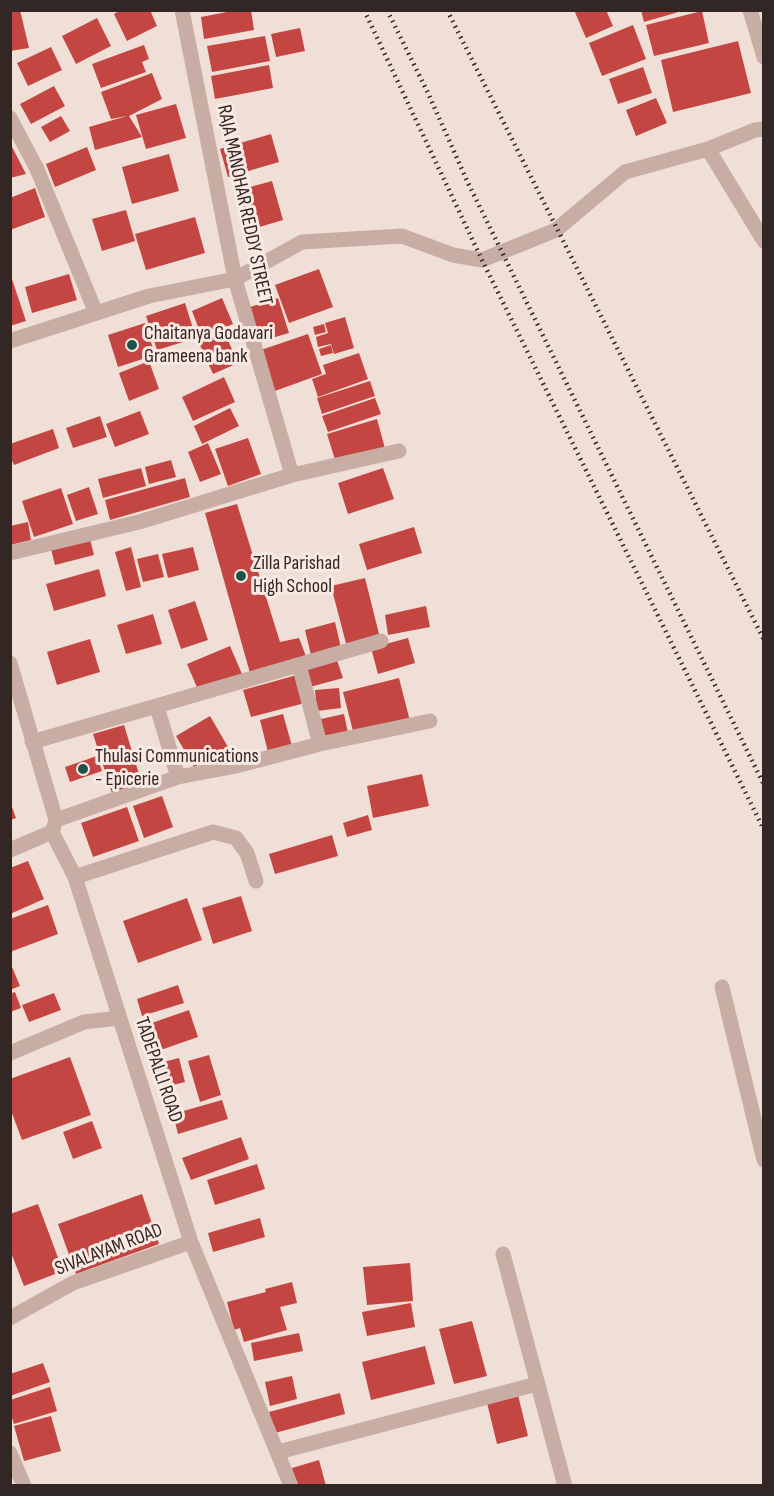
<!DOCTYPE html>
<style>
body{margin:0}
#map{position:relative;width:774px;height:1496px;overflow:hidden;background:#f0dfd7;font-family:"Sofia Sans Condensed",sans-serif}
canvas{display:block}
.frame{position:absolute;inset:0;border:12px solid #332726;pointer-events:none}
</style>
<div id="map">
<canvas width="774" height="1496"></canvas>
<div class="frame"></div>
</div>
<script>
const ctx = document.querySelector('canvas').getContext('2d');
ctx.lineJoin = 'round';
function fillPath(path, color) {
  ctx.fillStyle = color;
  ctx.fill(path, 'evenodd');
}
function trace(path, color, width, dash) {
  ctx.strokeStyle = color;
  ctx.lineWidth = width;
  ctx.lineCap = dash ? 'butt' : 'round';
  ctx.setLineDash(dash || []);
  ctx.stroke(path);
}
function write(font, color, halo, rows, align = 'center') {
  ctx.font = font + ' "Sofia Sans Condensed",sans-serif';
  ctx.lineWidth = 6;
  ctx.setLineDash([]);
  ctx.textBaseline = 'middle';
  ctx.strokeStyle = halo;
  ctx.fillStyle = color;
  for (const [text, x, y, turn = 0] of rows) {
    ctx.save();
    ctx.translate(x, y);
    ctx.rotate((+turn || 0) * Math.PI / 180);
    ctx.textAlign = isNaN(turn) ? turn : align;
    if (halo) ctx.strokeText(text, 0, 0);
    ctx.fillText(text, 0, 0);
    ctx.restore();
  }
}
fillPath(new Path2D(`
 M10,10H20L29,48L10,51Z
 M121,10H150L157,26L127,41L114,14Z
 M237,10H251L254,30L204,39L201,17Z
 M574,10H606L613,26L586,38Z
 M641,10H682V11L644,22Z
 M702,11L709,43L654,56L646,25Z
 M97,18L111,46L76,64L62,36Z
 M633,25L646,59L602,76L589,43Z
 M300,28L305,51L276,57L271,34Z
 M265,36L270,61L212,72L207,46Z
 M738,41L751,93L673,112L661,60Z
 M144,45L149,59L142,62L146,72L101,88L92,64Z
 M51,47L62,70L28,86L17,63Z
 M269,65L273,88L215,99L211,76Z
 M643,67L652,93L618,104L609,79Z
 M152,73L162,99L129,116L142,137L95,150L89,127L127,116L111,119L101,92Z
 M54,86L65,106L31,124L20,104Z
 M656,98L667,123L636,136L626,110Z
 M176,104L186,138L146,149L136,115Z
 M61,116L70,131L50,142L41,127Z
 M271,134L279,162L228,177L220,149Z
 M10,143L26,174L10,178Z
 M87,147L96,170L55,187L46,164Z
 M169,154L179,191L132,204L122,167Z
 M272,181L283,220L249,230L239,190Z
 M35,188L45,217L10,230V198Z
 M126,210L135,241L102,251L92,219Z
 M195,217L205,253L146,270L135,234Z
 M319,269L333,307L289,323L275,285Z
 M10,273L26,321L10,326Z
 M69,274L77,300L32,313L25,287Z
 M222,298L233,324L202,337L192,311Z
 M278,298L289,333L258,342L247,308Z
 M185,303L196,338L157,350L146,316Z
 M345,317L354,348L334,354L331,344L318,347L316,337L328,333L325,323Z
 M145,323L155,355L118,367L108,335Z
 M324,324L326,332L315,335L313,327Z
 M224,331L238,363L213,374L199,343Z
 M308,334L322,374L272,392L258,351Z
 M331,345L333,353L321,356L319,349Z
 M359,353L368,379L318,397L312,379L326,374L323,365Z
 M149,361L159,389L129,401L119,373Z
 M224,377L235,402L193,421L182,397Z
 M370,381L375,396L322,414L317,398Z
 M375,398L381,414L328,432L322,416Z
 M230,408L239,426L202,444L194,426Z
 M140,411L149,434L115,447L106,424Z
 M100,416L107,437L73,448L66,428Z
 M377,419L386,452L337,466L327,434Z
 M53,429L59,448L14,465L10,456V444Z
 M248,438L261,474L228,486L215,449Z
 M208,443L221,474L200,482L188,452Z
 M171,460L176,477L149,484L145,467Z
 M141,468L146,486L103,498L98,479Z
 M383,468L394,499L348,514L338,483Z
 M185,478L190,497L110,520L105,500Z
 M89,487L98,514L76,521L67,495Z
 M61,488L73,524L34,537L22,501Z
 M237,504L280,642L299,638L307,659L250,673L205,513Z
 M28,522L31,540L10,545V526Z
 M414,527L422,553L367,570L359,544Z
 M89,535L94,555L55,565L50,545Z
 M131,547L141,587L126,591L115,552Z
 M193,547L199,570L168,578L162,554Z
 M158,554L164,577L143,582L137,559Z
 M99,569L106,596L54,611L46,584Z
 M365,578L380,638L347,647L331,586Z
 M195,601L208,640L181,649L168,610Z
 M426,606L430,627L388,635L385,615Z
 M153,614L162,644L126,654L117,625Z
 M335,622L341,648L311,655L305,630Z
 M408,638L415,663L378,674L371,648Z
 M90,639L100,672L57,685L47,652Z
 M230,646L242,674L199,692L187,664Z
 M337,660L343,678L310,687L305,670Z
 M297,675L305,703L251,717L243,690Z
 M399,678L410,721L354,735L343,692Z
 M339,688L341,708L317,711L315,690Z
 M283,714L292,746L268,752L260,720Z
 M344,714L348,733L325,738L321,719Z
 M210,716L228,747L194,767L176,736Z
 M124,725L142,784L112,793L93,734Z
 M97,756L102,771L70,782L65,767Z
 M422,774L429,806L373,818L367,786Z
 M162,796L173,827L144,838L133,806Z
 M10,802L16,818L10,820Z
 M127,807L139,841L93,857L81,823Z
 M368,815L372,830L347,837L343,823Z
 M332,835L338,856L275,874L269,854Z
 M28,861L44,899L10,914V868Z
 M241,896L252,931L213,944L202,908Z
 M187,898L202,940L138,963L123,921Z
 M48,905L58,934L10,952V919Z
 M10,962L20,986L10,990Z
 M178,985L184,1003L142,1016L137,999Z
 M15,992L21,1008L10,1012V994Z
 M54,993L61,1010L29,1022L22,1005Z
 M189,1010L198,1037L152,1053L143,1026Z
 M209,1055L221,1095L200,1102L188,1061Z
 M70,1057L91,1115L22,1140L10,1108V1079Z
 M179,1058L185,1082L158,1089L152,1065Z
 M222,1100L228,1119L178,1134L173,1114Z
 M92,1121L102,1148L73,1159L63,1132Z
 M241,1137L249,1159L191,1180L182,1158Z
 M257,1164L265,1189L215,1205L207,1180Z
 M142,1194L159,1244L76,1274L58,1224Z
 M38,1204L63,1271L24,1286L10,1250V1214Z
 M260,1218L265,1237L213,1252L208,1233Z
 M410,1263L413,1301L367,1305L363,1267Z
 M292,1282L297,1303L280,1307L287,1330L244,1342L240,1328L234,1330L227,1302L266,1292L265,1289Z
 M411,1303L415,1327L367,1336L362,1312Z
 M472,1321L487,1376L454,1384L439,1329Z
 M299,1333L303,1351L254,1361L251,1343Z
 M425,1346L435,1384L371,1400L362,1362Z
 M43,1363L50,1382L10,1396V1374Z
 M292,1376L297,1399L270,1406L265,1382Z
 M50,1387L57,1411L14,1424L10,1412V1400Z
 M340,1393L345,1414L275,1433L269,1412Z
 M518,1395L528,1436L497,1444L487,1403Z
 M51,1416L61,1451L24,1461L14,1426Z
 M319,1460L326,1486H297L292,1468Z`), '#c44642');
trace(new Path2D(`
 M182,10L235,279L292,475
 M750,10L764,57
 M10,118L37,169L96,313
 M708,149L764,241
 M10,341L149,296L235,279L302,242L402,236L453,255L482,260L556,230L625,172L708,149L755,130L764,129
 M10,553L139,522L292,475L399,451
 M10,663L56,820L52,832L75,877L191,1242L291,1486
 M299,665L320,744
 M157,707L178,777
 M32,742L381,641
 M56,820L178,777L236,766L320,744L430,721
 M10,850L52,832
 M75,877L213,832L236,838L247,853L256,881
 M722,987L764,1160
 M10,1053L84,1022L119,1018
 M503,1254L565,1486
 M10,1318L73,1283L191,1242
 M278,1452L537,1384
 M10,1453L24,1486`), '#c8ada4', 15);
trace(new Path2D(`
 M364,10L482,260L764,830
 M387,10L428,93L468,183L764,785
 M447,10L764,640`), '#332726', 4.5, [1.5, 4.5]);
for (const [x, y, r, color] of [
 [132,345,6,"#1c544b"],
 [241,576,6,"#1c544b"],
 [83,769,6,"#1c544b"]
]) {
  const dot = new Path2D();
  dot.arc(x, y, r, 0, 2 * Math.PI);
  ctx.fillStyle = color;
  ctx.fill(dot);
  trace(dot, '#f8eae3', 2);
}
write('20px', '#332726', '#f8eae3', [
 ["RAJA MANOHAR REDDY STREET",244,205,78],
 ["TADEPALLI ROAD",158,1070,71],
 ["SIVALAYAM ROAD",109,1250,-21]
]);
write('20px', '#332726', '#f8eae3', [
 ["Chaitanya Godavari",144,334],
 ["Grameena bank",144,357],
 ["Zilla Parishad",253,564],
 ["High School",253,587],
 ["Thulasi Communications",95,757],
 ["- Epicerie",95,780]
], 'left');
</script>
